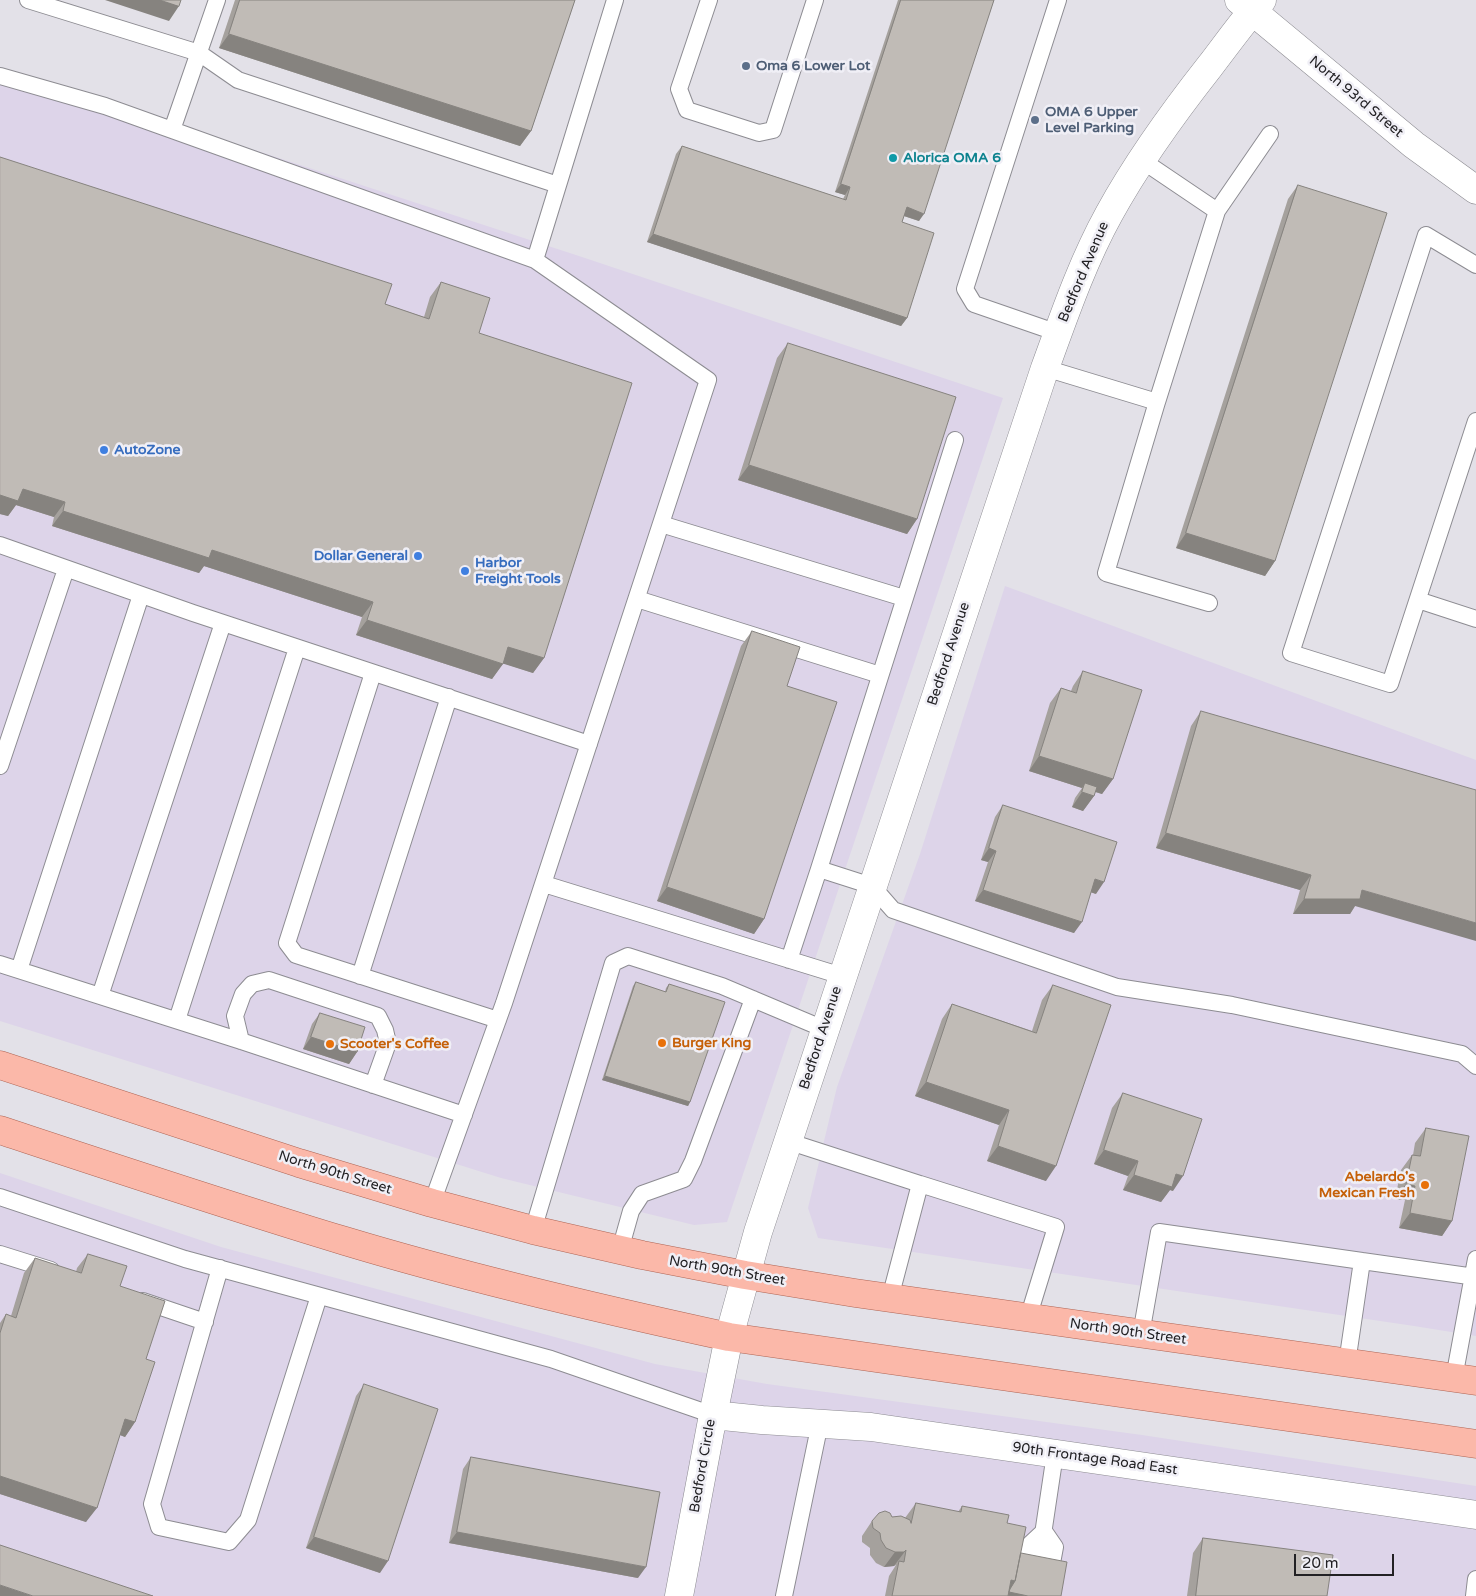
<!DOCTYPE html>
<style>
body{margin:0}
#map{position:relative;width:1476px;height:1596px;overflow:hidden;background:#e3e1e8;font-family:"Varela Round",sans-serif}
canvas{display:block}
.scale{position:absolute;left:1294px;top:1554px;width:100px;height:22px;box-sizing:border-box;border:2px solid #222124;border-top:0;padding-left:6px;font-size:15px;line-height:18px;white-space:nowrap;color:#222124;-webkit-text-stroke:4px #f0eff6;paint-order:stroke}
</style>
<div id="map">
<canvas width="1476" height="1596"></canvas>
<div class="scale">20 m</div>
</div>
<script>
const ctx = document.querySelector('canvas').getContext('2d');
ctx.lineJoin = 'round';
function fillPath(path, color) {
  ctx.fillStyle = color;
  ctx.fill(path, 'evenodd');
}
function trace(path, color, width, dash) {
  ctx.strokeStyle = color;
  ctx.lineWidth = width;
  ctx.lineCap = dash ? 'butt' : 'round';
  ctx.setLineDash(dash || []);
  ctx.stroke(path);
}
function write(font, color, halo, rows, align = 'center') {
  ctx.font = font + ' "Varela Round",sans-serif';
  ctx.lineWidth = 5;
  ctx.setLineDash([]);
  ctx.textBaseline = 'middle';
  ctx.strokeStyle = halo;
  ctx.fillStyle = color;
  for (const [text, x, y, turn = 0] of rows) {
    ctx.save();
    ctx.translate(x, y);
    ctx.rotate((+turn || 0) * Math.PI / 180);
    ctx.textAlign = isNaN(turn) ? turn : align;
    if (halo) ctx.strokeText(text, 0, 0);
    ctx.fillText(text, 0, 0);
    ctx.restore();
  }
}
fillPath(new Path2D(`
 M0,67L582,257L1003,398L727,1222L694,1225L501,1178L0,1021Z
 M1005,586L1476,760V1336L1414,1326L818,1238L808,1208L837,1087L920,854Z
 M0,1173L221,1247L655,1364L767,1384L1142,1435L1476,1486V1596H0Z`), '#ddd4e9');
const lane = new Path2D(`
 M28,0L199,53L238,80L558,185
 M709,0L679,89L687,110L759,133L773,130L815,0
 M1058,0L965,289L974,304L1058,333
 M0,76L105,106L535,260L708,380L504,1003L432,1203
 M172,130L217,0
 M1140,159L1217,211
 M535,260L615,0
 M1476,265L1426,235L1291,653L1390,684L1476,421
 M1045,368L1157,402L1106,573L1209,603
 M1157,402L1217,211L1270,134
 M661,524L904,598
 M0,545L193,613L589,744
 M637,599L880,675
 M1418,600L1476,619
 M373,673L287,943L296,955L498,1020
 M0,766L66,569
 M819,869L955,440
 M544,884L842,976
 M789,960L819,869L872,886L893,910L1117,987L1232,1005L1462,1054L1476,1066
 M0,964L241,1041L464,1115
 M19,970L141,595
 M360,976L449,697
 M100,996L223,623
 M177,1020L297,648
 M241,1041L235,1016L243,994L252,984L269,980L378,1016L385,1030L388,1043L373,1085
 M787,1141L920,1184L890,1298
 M920,1184L1056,1227L1028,1318
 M0,1197L185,1259L551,1359L713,1415
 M533,1230L613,963L628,956L722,986L824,1029
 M620,1250L631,1211L642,1194L684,1179L693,1161L753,999
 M0,1254L51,1270
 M1362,1261L1476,1277
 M220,1268L152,1504L159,1527L229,1542L248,1520L319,1296
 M143,1301L205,1322
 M1141,1334L1159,1232L1362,1261L1347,1363
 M1454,1378L1476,1259
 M1044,1531L1055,1547L1052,1563
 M1024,1558L1029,1545L1044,1531
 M1039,1561L1055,1454
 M784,1596L820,1423
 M1474,1596L1476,1579`);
const street = new Path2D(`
 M1239,0L1414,145L1476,190
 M713,1415L762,1420L871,1427L1476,1515
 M679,1596L713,1415L729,1337L758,1232L1045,368C1064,316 1082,263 1109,214C1138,161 1173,113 1210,66C1227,44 1243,21 1262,0`);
const primary = new Path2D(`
 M0,1065L299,1163L432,1203L533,1230L642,1255L745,1275L855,1293L1476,1381
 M0,1130C115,1168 229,1206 345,1241C471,1279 600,1309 729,1337L1476,1444`);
trace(lane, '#8d8c92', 18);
trace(street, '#8d8c92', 29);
trace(primary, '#ae6555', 29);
trace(lane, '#fff', 16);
trace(street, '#fff', 28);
trace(primary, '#fbb8a9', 28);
fillPath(new Path2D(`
 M235,0H575L531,131L520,146L219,48Z
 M898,0H994L919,221L904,216L902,222L907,318L901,326L647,242L676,154L682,146L843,199L845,195L835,192Z
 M0,157L385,304L424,317L430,297L441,282L479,333L544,658L533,673L503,663L492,679L356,635L362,617L204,566L199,573L52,526L54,517L16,505L8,516L0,514Z
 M1298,185L1275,561L1265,576L1176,548L1288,199Z
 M788,343L917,519L907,534L738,480L777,358Z
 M752,631L764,919L754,934L657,901L741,646Z
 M1083,671L1113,779L1102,794L1095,792L1094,796L1083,811L1072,807L1075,798L1082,788L1029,771L1050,703L1061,688L1071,691L1073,686Z
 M1201,711L1355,906L1350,914H1293L1300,890L1156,848L1191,726Z
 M1003,805L1096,894L1091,892L1074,933L975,901L988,862L981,860L995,817Z
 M636,982L665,992L666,988L669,984L690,1102L688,1106L602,1080L633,986Z
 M1053,985L1046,1181L987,1161L999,1125L915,1096L942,1019L952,1004L1032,1031L1042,1000Z
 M320,1013L357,1052L349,1064L303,1049L312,1024Z
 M1123,1093L1173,1191L1170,1190L1161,1202L1123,1190L1128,1176L1094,1164L1112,1108Z
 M1426,1128L1452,1221L1442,1236L1399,1228L1405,1200L1395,1199L1401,1170L1412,1155H1413L1415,1143Z
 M88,1254L120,1286L146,1359L135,1422L125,1437L120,1435L86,1522L0,1494V1323L6,1314L11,1316L24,1273L35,1258L76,1272L77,1268Z
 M364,1385L380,1573L306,1548L356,1396Z
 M471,1457L638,1578L449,1543L463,1469Z
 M916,1503L958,1512L962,1506L1007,1523L1021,1553L1061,1596H885L889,1576L896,1565L894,1566L884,1567L876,1563L870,1555V1548L862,1542V1536L872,1521L892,1517L905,1518Z
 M1203,1538L1327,1596H1187L1193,1553Z`), '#a5a19d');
fillPath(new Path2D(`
 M105,0H160L179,6L169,21Z
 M229,34L531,131L520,146L219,48Z
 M841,184L850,187L845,195L835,192Z
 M907,207L924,214L919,221L901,215Z
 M653,234L907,318L901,326L647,242Z
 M749,465L917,519L907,534L738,480Z
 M23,489L65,502L54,517L16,505L8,516L0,514V495Z
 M63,511L212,550L373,602L362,617L204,566L199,573L52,526Z
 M1186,533L1275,561L1265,576L1176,548Z
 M367,620L503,664L492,679L356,635Z
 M508,647L544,658L533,673L498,662Z
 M1039,756L1113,779L1102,794L1084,788L1085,783L1082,788L1029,771Z
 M1082,792L1094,796L1083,811L1072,807Z
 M1166,833L1311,875L1300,890L1156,848Z
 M989,848L996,851L988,862L981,860Z
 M1095,879L1104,882L1096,894L1087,891Z
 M667,887L764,919L754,934L657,901Z
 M983,890L1082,922L1074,933L975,901Z
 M1362,890L1476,923V941L1355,906L1350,914H1293L1304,899Z
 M311,1037L357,1052L349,1064L303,1049Z
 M605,1076L690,1102L688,1106L602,1080Z
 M926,1082L1009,1110L999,1125L915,1096Z
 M998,1146L1056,1166L1046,1181L987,1161Z
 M1104,1150L1138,1161L1128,1176L1094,1164Z
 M1176,1174L1183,1176L1173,1191L1170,1190L1161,1202L1123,1190L1134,1175Z
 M1406,1184L1415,1186L1405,1200L1395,1199Z
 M1410,1213L1452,1221L1442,1236L1399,1228Z
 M125,1419L135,1422L125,1437L115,1433Z
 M0,1476L97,1508L86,1522L0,1494Z
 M457,1532L646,1567L638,1578L449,1543Z
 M314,1537L388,1561L380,1573L306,1548Z
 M906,1550L894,1566L884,1567L895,1552Z
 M1011,1580L1015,1581L1028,1596H1006Z
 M0,1585L33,1596H0Z`), '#86837f');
const building = new Path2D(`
 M160,0H181L179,6Z
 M240,0H575L531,131L229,34Z
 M901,0H994L924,214L907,207L902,222L934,233L907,318L653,234L682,146L846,200L850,187L841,184Z
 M0,157L392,284L385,304L429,319L441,282L490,298L479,333L632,383L544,658L508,647L503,664L367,620L373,602L212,550L209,558L63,511L65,502L23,489L18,501L0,495Z
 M1298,185L1387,213L1275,561L1186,533Z
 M788,343L956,397L917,519L749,465Z
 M752,631L800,647L787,686L837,702L764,919L667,887Z
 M1083,671L1142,690L1113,779L1039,756L1061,688L1076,693Z
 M1201,711L1476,790V923L1362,890L1360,899H1304L1311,875L1166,833Z
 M1085,783L1097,787L1094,796L1082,792Z
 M1003,805L1117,842L1104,882L1095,879L1082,922L983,890L996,851L989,848Z
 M636,982L666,992L669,984L725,1002L690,1102L605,1076Z
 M1053,985L1111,1005L1056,1166L998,1146L1009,1110L926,1082L952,1004L1036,1033Z
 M320,1013L365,1027L357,1052L311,1037Z
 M1123,1093L1202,1119L1183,1176L1176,1174L1172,1187L1134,1175L1138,1161L1104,1150Z
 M1426,1128L1469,1136L1452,1221L1410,1213L1415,1186L1406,1184L1412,1155L1420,1156Z
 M88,1254L127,1266L120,1286L165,1301L146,1359L155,1362L135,1422L125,1419L97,1508L0,1476V1333L6,1314L16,1318L35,1258L81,1273Z
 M364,1384L438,1409L388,1561L314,1537Z
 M471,1457L660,1492L646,1567L457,1532Z
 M916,1503L961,1512L962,1506L1009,1515L1007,1523L1026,1527L1015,1581L1011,1580L1008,1596H892L899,1561L904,1562L906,1550L904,1552H895L886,1548L881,1540L880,1533L873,1528L872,1521L879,1513L885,1511L890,1513L892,1517L901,1516L910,1520L911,1523Z
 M1203,1538L1333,1555L1327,1596H1196Z
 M0,1545L153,1596H33L0,1585Z
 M1021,1553L1067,1562L1061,1596H1028L1009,1592L1010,1589L1015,1581Z`);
fillPath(building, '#c0bbb6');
trace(building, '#86837f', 1);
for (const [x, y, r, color] of [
 [746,66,5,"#5c6f8a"],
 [1035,120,5,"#5c6f8a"],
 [893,158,5,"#0f9aa8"],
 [104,450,5,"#3f7fe0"],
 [418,556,5,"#3f7fe0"],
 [465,571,5,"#3f7fe0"],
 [662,1043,5,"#e8710a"],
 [330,1044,5,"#e8710a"],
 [1425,1185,5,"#e8710a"]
]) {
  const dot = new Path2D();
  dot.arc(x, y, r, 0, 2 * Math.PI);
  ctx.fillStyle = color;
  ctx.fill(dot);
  trace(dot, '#f0eff6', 2);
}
write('bold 14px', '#4e5e75', '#f0eff6', [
 ["Oma 6 Lower Lot",756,66],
 ["OMA 6 Upper",1045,112],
 ["Level Parking",1045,128]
], 'left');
write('14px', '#222124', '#f0eff6', [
 ["North 93rd Street",1356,97,40],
 ["Bedford Avenue",1084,272,-67],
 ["Bedford Avenue",949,654,-72],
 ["Bedford Avenue",821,1038,-72],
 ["North 90th Street",335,1173,17],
 ["North 90th Street",727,1271,10],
 ["North 90th Street",1128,1332,8],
 ["90th Frontage Road East",1095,1459,8],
 ["Bedford Circle",703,1466,-80]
]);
write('bold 14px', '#0d838f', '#f0eff6', [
 ["Alorica OMA 6",903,158]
], 'left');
write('bold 14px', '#366cbe', '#f0eff6', [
 ["AutoZone",114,450],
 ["Dollar General",408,556,"right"],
 ["Harbor",475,563],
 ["Freight Tools",475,579]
], 'left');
write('bold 14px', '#c56008', '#f0eff6', [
 ["Burger King",672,1043],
 ["Scooter's Coffee",340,1044],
 ["Abelardo's",1415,1177,"right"],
 ["Mexican Fresh",1415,1193,"right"]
], 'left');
</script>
